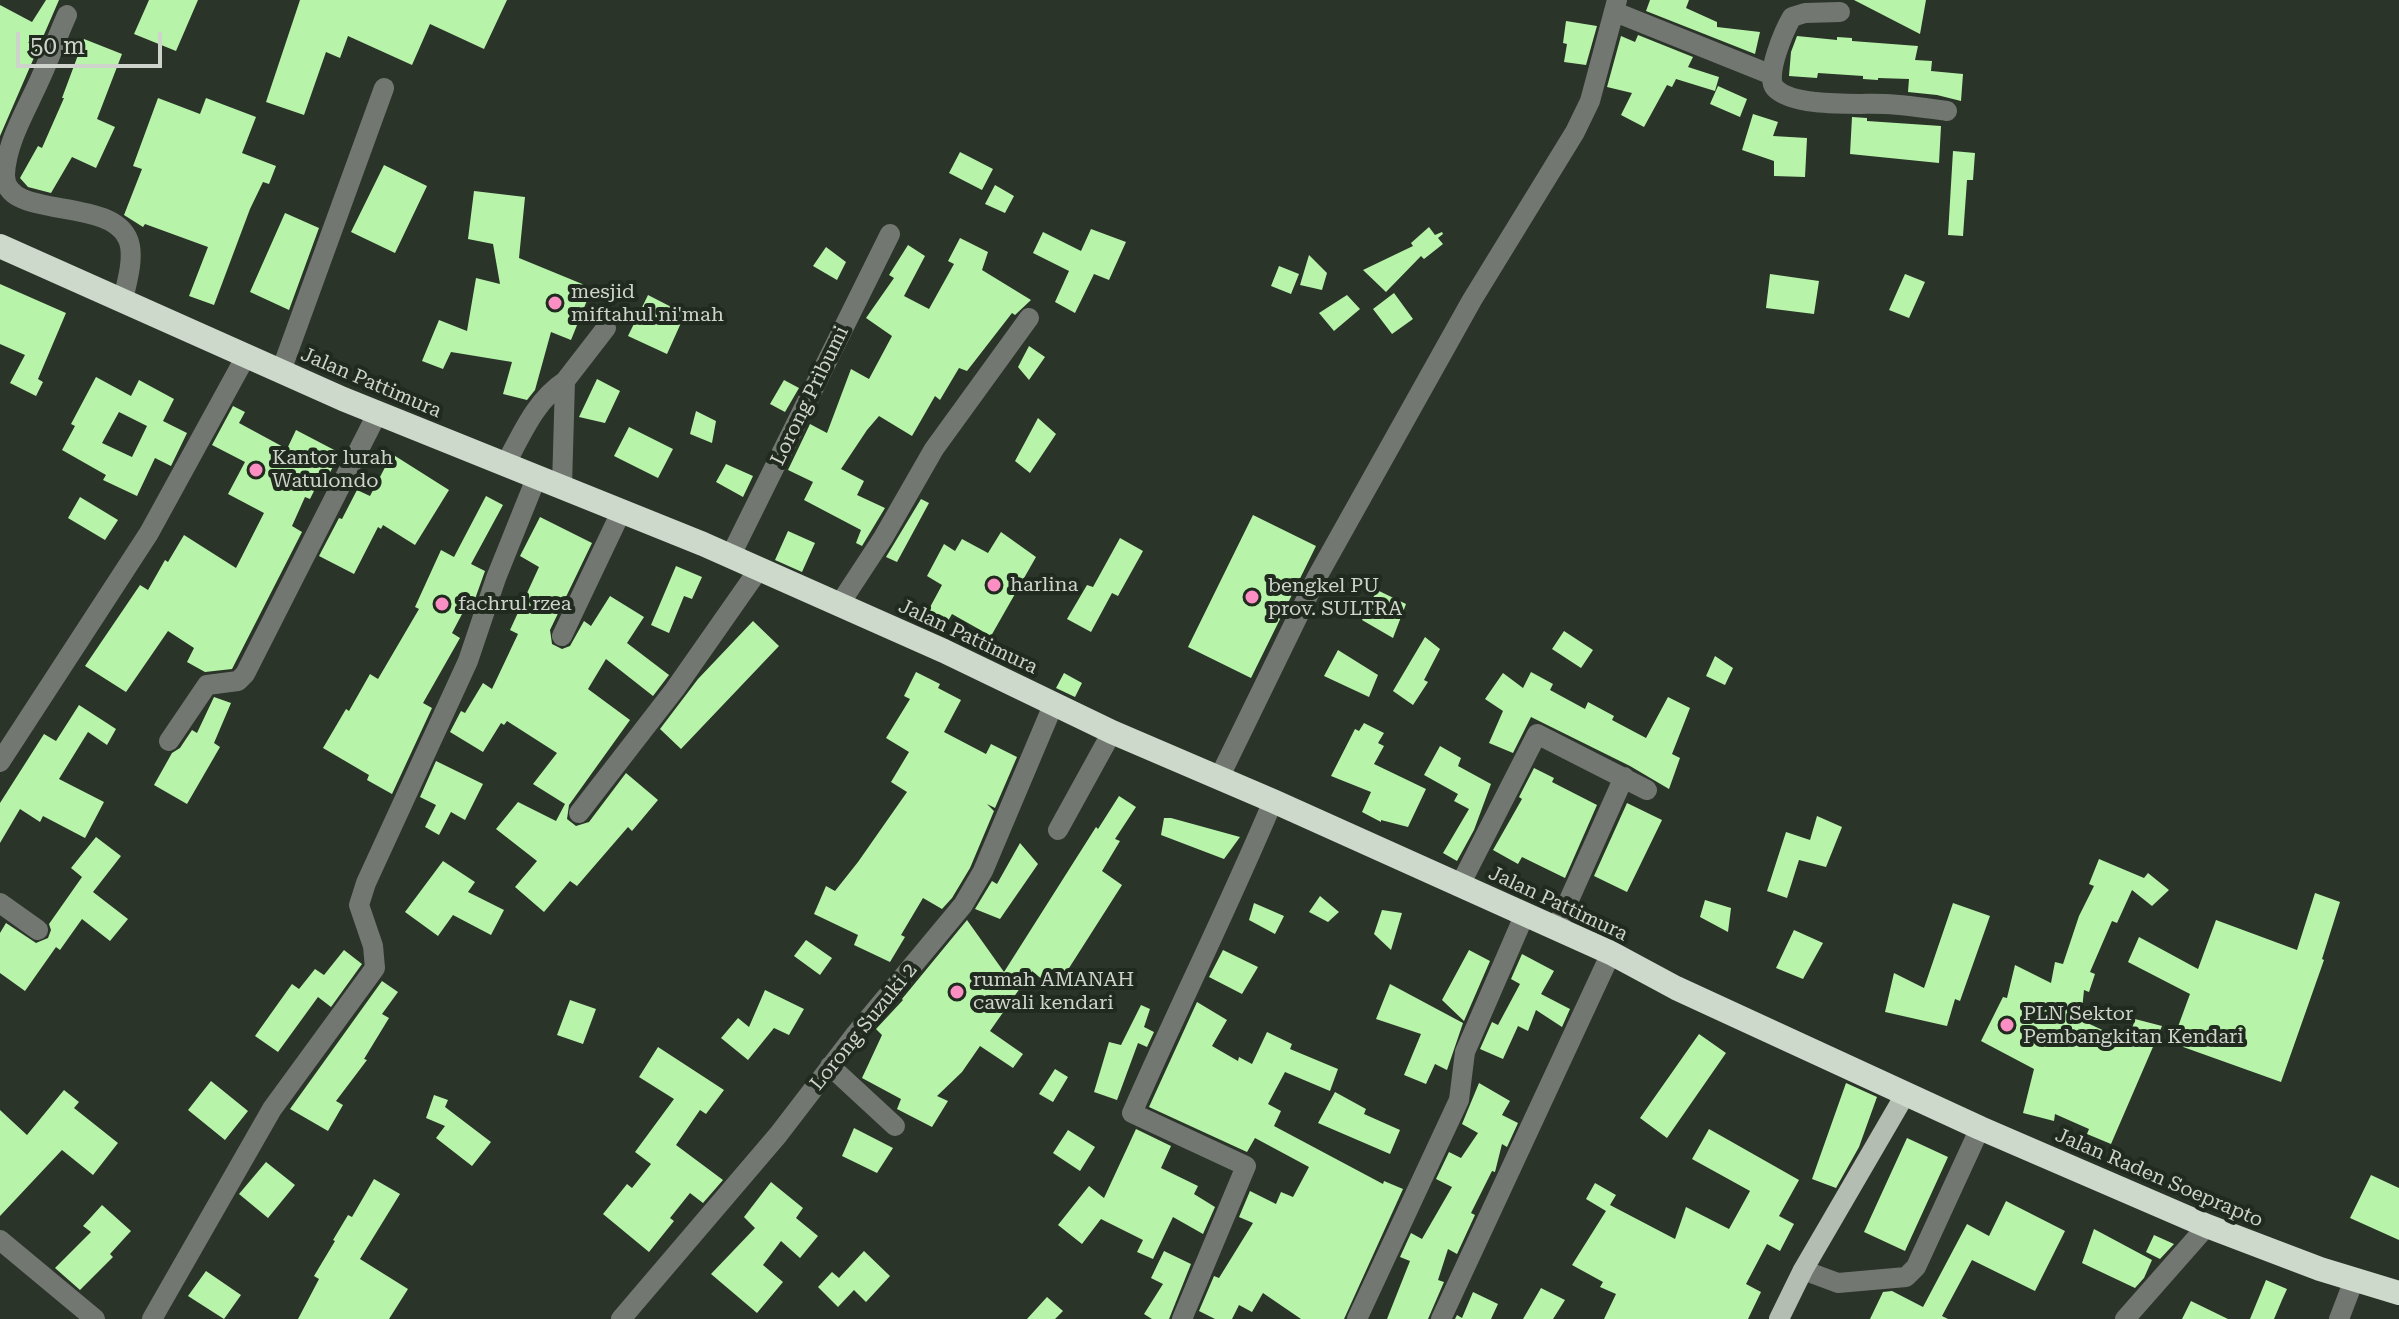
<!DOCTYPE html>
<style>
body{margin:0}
#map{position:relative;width:2399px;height:1319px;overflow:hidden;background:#2b3429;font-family:"Roboto Serif",serif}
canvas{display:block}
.scale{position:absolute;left:16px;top:32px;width:146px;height:36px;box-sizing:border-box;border:4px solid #ced3cc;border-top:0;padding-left:10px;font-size:24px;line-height:28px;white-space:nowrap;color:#ced3cc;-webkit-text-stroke:6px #212a1f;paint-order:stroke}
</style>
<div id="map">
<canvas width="2399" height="1319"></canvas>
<div class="scale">50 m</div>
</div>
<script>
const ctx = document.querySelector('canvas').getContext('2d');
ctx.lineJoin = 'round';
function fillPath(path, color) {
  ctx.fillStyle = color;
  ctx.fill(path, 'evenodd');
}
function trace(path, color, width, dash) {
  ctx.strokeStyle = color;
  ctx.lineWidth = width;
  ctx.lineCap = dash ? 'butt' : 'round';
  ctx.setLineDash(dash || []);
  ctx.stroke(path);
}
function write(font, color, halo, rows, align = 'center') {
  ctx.font = font + ' "Roboto Serif",serif';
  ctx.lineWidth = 8;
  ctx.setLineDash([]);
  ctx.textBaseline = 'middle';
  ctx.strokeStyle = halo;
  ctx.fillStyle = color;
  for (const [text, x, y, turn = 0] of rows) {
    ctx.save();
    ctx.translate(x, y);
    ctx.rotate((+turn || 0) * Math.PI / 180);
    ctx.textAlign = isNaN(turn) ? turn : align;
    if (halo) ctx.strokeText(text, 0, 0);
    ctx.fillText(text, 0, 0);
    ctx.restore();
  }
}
fillPath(new Path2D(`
 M46,0H59L0,136V5L32,22Z
 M149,0H198L176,51L134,34Z
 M300,0H507L484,49L430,24L412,65L348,36L340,58L326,52L304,115L266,102Z
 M1650,0H1689L1686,8L1717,22V27L1760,32L1755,54L1646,11Z
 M1854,0H1926L1920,34Z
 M1566,21L1597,26L1586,65L1564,62L1567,44L1563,43Z
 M1638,35L1693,57L1688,67L1719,77L1715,91L1676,79L1672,87L1667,85L1644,127L1621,115L1632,93L1607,87L1621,36L1635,42Z
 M1797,36L1837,40V37L1852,38V41L1918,46L1915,60L1932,61L1931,71L1963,74L1961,101L1937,95L1908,92L1909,79L1878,78V80L1863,79V76L1818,73L1817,78L1789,76L1791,52Z
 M84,39L122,54L97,119L115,127L96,168L72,157L51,193L28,187L20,178L38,146L42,148L64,98H62Z
 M1718,86L1747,99L1740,117L1710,104Z
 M158,98L200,114L206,98L256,117L242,153L276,166L269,184L263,182L250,209L214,305L189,296L208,247L145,224L143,227L124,215L142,169L133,166Z
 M1753,114L1778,122L1773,136L1807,138L1805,177L1774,176V161L1742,150Z
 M1852,117L1867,118V121L1941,126L1939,163L1850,154Z
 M1953,151L1975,153L1973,180H1967L1963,236L1948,235Z
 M960,152L993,169L982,190L949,173Z
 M384,165L427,186L395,253L351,232Z
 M995,185L1014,196L1005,213L985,204Z
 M474,191L525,197L519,258L592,288L571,340L551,332L535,390L527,400L503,394L512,362L451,352L443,369L422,361L439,320L467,331L476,278L500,284L493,244L468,239Z
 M285,213L319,228L289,310L250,292Z
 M1429,227L1435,235L1442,232L1443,234L1438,238L1443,244L1424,259L1421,256L1386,292L1363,270L1413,246L1411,243Z
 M1091,229L1126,242L1109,280L1094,274L1075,313L1055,302L1069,271L1033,253L1043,232L1081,251Z
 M960,238L988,252L982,270L1031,300L1015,315L1012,313L967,371L959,368L940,400L935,396L912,436L879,416L867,430L841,469L864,481L857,495L885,508L862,546L856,543L861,530L804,500L813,482L788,470L810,424L827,433L851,369L869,379L892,336L866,318L894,278L889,275L908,245L925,256L904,296L929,309L954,264L948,261Z
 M826,247L846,262L837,280L813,266Z
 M1309,255L1327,273L1322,290L1300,285Z
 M1279,266L1299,274L1291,294L1271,286Z
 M1770,274L1819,281L1814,314L1766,308Z
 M1905,274L1925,282L1909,318L1889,310Z
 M0,284L66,313L38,379L43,382L36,396L10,383L25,355L0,344Z
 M1394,293L1413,319L1392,334L1373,309Z
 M648,295L685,314L667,354L628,336Z
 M1347,295L1360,309L1334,331L1319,313Z
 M1029,346L1045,357L1029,380L1018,367Z
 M96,377L131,396L139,380L174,399L163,421L187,433L171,466L155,458L137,496L103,480L106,475L62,450L75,426L71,424ZM119,412L147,426L132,457L102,443Z
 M597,379L620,391L605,423L579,417Z
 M784,380L799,388L785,412L770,404Z
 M233,406L245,412L239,423L287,449L296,430L340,453L325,482L320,479L310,499L305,497L292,526L302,532L232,669L205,672L187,662L194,648L168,631L126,692L85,666L140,585L148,590L165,560L168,562L184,535L236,568L264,513L228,494L245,462L212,445Z
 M696,411L716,421L712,443L690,434Z
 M1038,418L1056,434L1030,473L1015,461Z
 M629,427L673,449L658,478L614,456Z
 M392,454L449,490L415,545L383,525L381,529L378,527L354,574L319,556L339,518L342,519L357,490L370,496Z
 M726,464L753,476L743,497L716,482Z
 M486,496L503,505L471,564L485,571L475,599L471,597L452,633L460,638L423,703L432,708L392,794L367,780L369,775L323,748L346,709L349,711L370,674L378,679L419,609L415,607L441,550L454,557Z
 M80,497L118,520L105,540L68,518Z
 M921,499L929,503L897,562L886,557Z
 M1253,515L1316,546L1251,678L1188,647Z
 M540,517L592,543L550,630L552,644L562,649L570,646L584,621L591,626L610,596L644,617L627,643L669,675L653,696L606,659L588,689L630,720L569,805L567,819L576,826L589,822L626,773L658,800L632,831L628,827L577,886L570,881L544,912L515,887L537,861L496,829L518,802L556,821L565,804L533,784L557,753L507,721L504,725L501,723L483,752L450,732L461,711L465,713L483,683L492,689L518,634L510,630L539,567L520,556Z
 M788,531L815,543L802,572L775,560Z
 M1001,532L1036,557L991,636L952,614L941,633L921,624L942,585L927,576L944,544L955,551L962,539L988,553Z
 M1120,538L1143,551L1118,596L1112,593L1091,632L1067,619L1087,585L1093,587Z
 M676,566L702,577L692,599L684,596L669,633L651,625Z
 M1377,590L1406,604L1393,638L1362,620Z
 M753,621L779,646L681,749L660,729L698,679Z
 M1564,631L1593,650L1581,668L1552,649Z
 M1425,637L1440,649L1424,680L1428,682L1413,705L1393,691Z
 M1338,650L1378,675L1369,697L1324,676Z
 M1715,656L1733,668L1725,685L1706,676Z
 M916,672L940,684L938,688L961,700L944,732L986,754L991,744L1017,757L995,808L987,804L994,811L970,868L952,898L942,909L923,898L901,935L905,937L890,962L854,945L858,935L814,914L826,886L835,891L858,862L907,792L891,782L909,752L886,738L910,699L904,696Z
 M1531,672L1553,684L1550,690L1585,709L1588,702L1614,716L1612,720L1646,738L1668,697L1690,708L1672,754L1680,758L1669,789L1630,766L1531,717L1513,753L1489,743L1503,711L1485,699L1503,673L1523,688Z
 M1064,673L1082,683L1075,697L1056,688Z
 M214,697L231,703L214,743L220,747L187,804L154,785L172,753L180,748L192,730L197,733Z
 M79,705L116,729L107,745L88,732L59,779L104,802L85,838L43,816L40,822L20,809L0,843V803L44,734L56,741Z
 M1364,723L1384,733L1378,743L1384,746L1374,764L1426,789L1408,827L1381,820V822L1362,812L1371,792L1331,776L1355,729L1359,731Z
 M1440,746L1461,758L1458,766L1491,784L1474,830L1457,861L1443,853L1469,809L1454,801L1458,794L1424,775Z
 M436,761L483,784L465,820L451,812L439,835L425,827L436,805L420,797Z
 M1534,768L1554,778L1552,782L1597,805L1565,878L1522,857L1518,864L1493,850L1522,799L1519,797Z
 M1119,796L1136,807L1115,839L1120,841L1102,871L1122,885L1055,990L1032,971L990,1031L1023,1054L1013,1068L980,1046L962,1072L937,1096L948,1101L932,1127L897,1109L901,1099L862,1078L882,1035L876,1029L903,1000L902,999L967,920L1004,972L1096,827L1098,829Z
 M1627,803L1662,820L1627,892L1594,876Z
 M1817,816L1842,827L1826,867L1799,860L1787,898L1767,891L1786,832L1810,840Z
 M1164,818H1171L1240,837L1224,859L1161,835Z
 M96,837L121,856L93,892L128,919L110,941L82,919L60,950L56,947L25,991L0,973V933L6,923L36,943L48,938L51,930L49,924L82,877L71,868Z
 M1020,843L1038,864L1000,919L975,909L992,881L997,884Z
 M2099,859L2144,878L2148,873L2169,890L2152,906L2132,890L2117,923L2112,921L2090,972L2095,974L2089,992L2084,990L2081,1020L2128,1042L2135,1019L2162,1026L2111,1144L2087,1134L2089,1129L2055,1114L2054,1121L2023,1113L2034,1069L1981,1041L2003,997L2007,998L2015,965L2051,983L2055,962L2063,964L2079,916L2094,886L2089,884Z
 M443,861L475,882L468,892L504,910L491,935L453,915L438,936L405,912Z
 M2315,893L2340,902L2322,959L2324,960L2281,1082L2172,1043L2190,994L2128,962L2139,937L2198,969L2216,920L2297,950Z
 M1320,896L1339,912L1328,922L1309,912Z
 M1705,900L1731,908L1728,932L1700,917Z
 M1254,903L1284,916L1275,934L1249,920Z
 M1953,903L1990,916L1960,1001L1955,999L1947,1026L1885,1012L1894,973L1924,988Z
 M1382,910L1402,913L1391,950L1374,934Z
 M1794,930L1823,943L1803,979L1776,968Z
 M806,940L832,958L820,975L794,956Z
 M344,950L362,964L331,1007L318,997L278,1052L255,1036L292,984L299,989L315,969L324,975Z
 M1223,950L1258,967L1242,994L1209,977Z
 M1469,950L1490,961L1464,1021L1442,1000Z
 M1522,954L1554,971L1541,994L1570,1009L1562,1027L1536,1010L1528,1031L1518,1026L1503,1059L1480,1049L1492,1022L1498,1025L1520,984L1511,979Z
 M382,981L398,992L382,1014L389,1018L364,1059L367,1060L336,1101L343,1105L328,1131L290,1109Z
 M1390,984L1463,1023L1447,1070L1435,1064L1426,1084L1404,1075L1421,1034L1376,1019Z
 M765,990L804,1009L789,1035L774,1028L748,1060L721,1038L738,1018L749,1027Z
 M570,1000L596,1009L583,1044L557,1035Z
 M1197,1002L1227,1020L1212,1046L1238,1061L1239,1057L1252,1064L1267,1032L1292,1044L1290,1049L1338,1069L1330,1091L1285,1072L1268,1104L1281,1111L1274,1126L1383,1184L1384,1181L1403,1189L1344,1319H1301L1263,1293L1252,1312L1239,1305L1232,1319H1215L1199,1311L1214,1276L1219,1278L1253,1223L1239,1217L1250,1191L1276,1204L1281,1192L1293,1197L1309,1167L1255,1138L1247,1152L1149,1107Z
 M1141,1005L1150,1009L1144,1027L1154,1032L1147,1047L1138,1043L1117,1100L1094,1092L1109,1042L1121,1045Z
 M1699,1034L1726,1053L1667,1138L1640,1118Z
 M658,1047L724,1090L706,1114L700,1110L676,1145L723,1180L703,1203L690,1193L670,1218L674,1221L649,1252L603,1214L627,1184L632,1188L651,1164L635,1152L674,1099L639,1077Z
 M1055,1069L1068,1077L1053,1102L1039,1094Z
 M211,1081L248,1111L225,1140L188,1110Z
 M1479,1083L1510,1101L1502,1115L1518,1123L1507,1147L1502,1144L1495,1172L1492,1171L1471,1213L1475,1215L1457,1254L1448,1249L1438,1280L1444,1282L1428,1319H1387L1410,1261L1400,1257L1411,1233L1422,1239L1452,1187L1436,1179L1449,1152L1461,1158L1478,1133L1462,1124Z
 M1846,1083L1877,1097L1859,1147L1836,1188L1812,1179Z
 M64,1090L79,1102L74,1108L118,1143L93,1175L62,1150L0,1216V1110L27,1135Z
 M1335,1092L1366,1109L1364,1114L1400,1130L1390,1154L1318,1123Z
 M434,1095L448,1100L445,1107L491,1142L472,1166L436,1138L445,1126L426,1118Z
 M854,1128L893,1148L877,1173L842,1156Z
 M1136,1129L1171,1146L1161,1168L1198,1186L1194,1194L1215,1207L1203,1234L1173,1217L1153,1259L1137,1252L1143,1240L1101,1219L1082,1244L1058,1225L1089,1186L1104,1198Z
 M1709,1129L1799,1180L1779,1216L1794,1224L1780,1251L1767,1244L1746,1284L1761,1292L1748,1319H1604L1616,1294L1600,1287L1603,1282L1572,1265L1606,1211L1586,1199L1595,1183L1616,1195L1610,1205L1675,1239L1686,1207L1729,1229L1750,1191L1692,1159Z
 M1068,1130L1095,1147L1080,1171L1053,1153Z
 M1907,1138L1948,1157L1905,1251L1864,1232Z
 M266,1162L295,1185L268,1218L239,1194Z
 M2371,1175L2399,1188V1240L2350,1218Z
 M374,1179L400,1194L360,1259L408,1289L389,1319H298L319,1279L314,1276L335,1241L333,1240L348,1215L352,1217Z
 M771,1182L803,1208L796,1218L818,1236L800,1258L781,1241L763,1265L783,1282L757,1313L711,1274L755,1228L744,1217Z
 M2006,1201L2065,1231L2035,1291L1972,1260L1942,1316L1948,1319H1870L1883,1292L1892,1291L1923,1307L1967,1224L1989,1236Z
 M102,1205L131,1231L110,1254L113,1257L80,1290L55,1268L91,1232L83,1226Z
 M2094,1229L2152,1260L2144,1278L2135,1288L2082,1263Z
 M2154,1235L2174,1244L2160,1259L2146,1252Z
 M864,1251L890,1276L866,1302L854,1290L838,1307L818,1287L832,1272L839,1278Z
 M1164,1251L1191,1264L1169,1319H1152L1144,1314L1163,1284L1151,1278Z
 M206,1271L241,1295L224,1319L188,1296Z
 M2266,1280L2287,1289L2282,1300L2274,1319H2250Z
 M1541,1288L1565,1300L1553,1319H1523Z
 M1473,1292L1498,1304L1491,1319H1455L1457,1315L1462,1318Z
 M1047,1297L1063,1311L1055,1319H1027Z
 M2191,1301L2228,1319H2182Z`), '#b7f4aa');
trace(new Path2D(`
 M1615,12L1772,75
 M1840,12L1805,13L1792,17C1785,29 1764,76 1775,88C1794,108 1859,103 1885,104C1906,105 1926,108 1947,111
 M67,15C58,35 50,57 41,77C28,107 6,142 5,175C4,223 120,193 130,246C133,264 126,284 123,301
 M281,371L384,88
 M505,465C522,434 535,401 565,381
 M562,486L565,381L606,328
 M730,557L890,234
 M839,605L883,538L934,449L1029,318
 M562,636L621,512
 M169,741L207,685L238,681L245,674L378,412
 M0,762L149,533L246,356
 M1219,778L1317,577L1472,300L1575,132L1590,101L1617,0
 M579,813L675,689L759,569
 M1058,830L1112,732
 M1460,885L1537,734L1647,790
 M0,903L38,930
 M1556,929L1624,777
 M830,1066L895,1126
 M0,1240L95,1319
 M1803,1270L1838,1283L1906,1277L1916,1267L1980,1128
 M152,1319L272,1109L375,968L373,946L359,905L366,883L468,661L496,578L537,476
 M621,1319L778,1135L854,1036L963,905L983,871L1054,703
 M1182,1319L1246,1166L1132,1113C1178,1008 1229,906 1273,801
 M1357,1319L1459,1100L1465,1052L1524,916
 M1441,1319L1611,953
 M2125,1319L2207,1226
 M2339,1319L2354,1280`), '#737772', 20);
trace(new Path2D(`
 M1779,1319L1803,1270L1906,1093`), '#b4bdb2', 20);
trace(new Path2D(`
 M0,246L343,399L703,544L944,651L1112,732L1273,801L1611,953L1676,988L1980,1128L2207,1226L2320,1269L2399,1293`), '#cdd9cb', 24);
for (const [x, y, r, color] of [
 [555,303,8,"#fb8fc4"],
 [256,470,8,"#fb8fc4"],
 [994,585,8,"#fb8fc4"],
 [1252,597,8,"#fb8fc4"],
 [442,604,8,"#fb8fc4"],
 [957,992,8,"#fb8fc4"],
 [2007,1025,8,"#fb8fc4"]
]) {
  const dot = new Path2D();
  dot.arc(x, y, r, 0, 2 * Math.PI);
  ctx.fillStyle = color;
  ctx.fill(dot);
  trace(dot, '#212a1f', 3);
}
write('20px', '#ced3cc', '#212a1f', [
 ["mesjid",571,292],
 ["miftahul ni'mah",571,315],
 ["Kantor lurah",272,458],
 ["Watulondo",272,481],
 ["harlina",1010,585],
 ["bengkel PU",1268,586],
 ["prov. SULTRA",1268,609],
 ["fachrul rzea",458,604],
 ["rumah AMANAH",973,980],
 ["cawali kendari",973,1003],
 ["PLN Sektor",2023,1014],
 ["Pembangkitan Kendari",2023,1037]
], 'left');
write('20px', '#ced3cc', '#212a1f', [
 ["Jalan Pattimura",371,383,23],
 ["Lorong Pribumi",810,396,-64],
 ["Jalan Pattimura",968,637,25],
 ["Jalan Pattimura",1558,904,25],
 ["Lorong Suzuki 2",864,1027,-51],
 ["Jalan Raden Soeprapto",2159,1178,23]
]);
</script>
